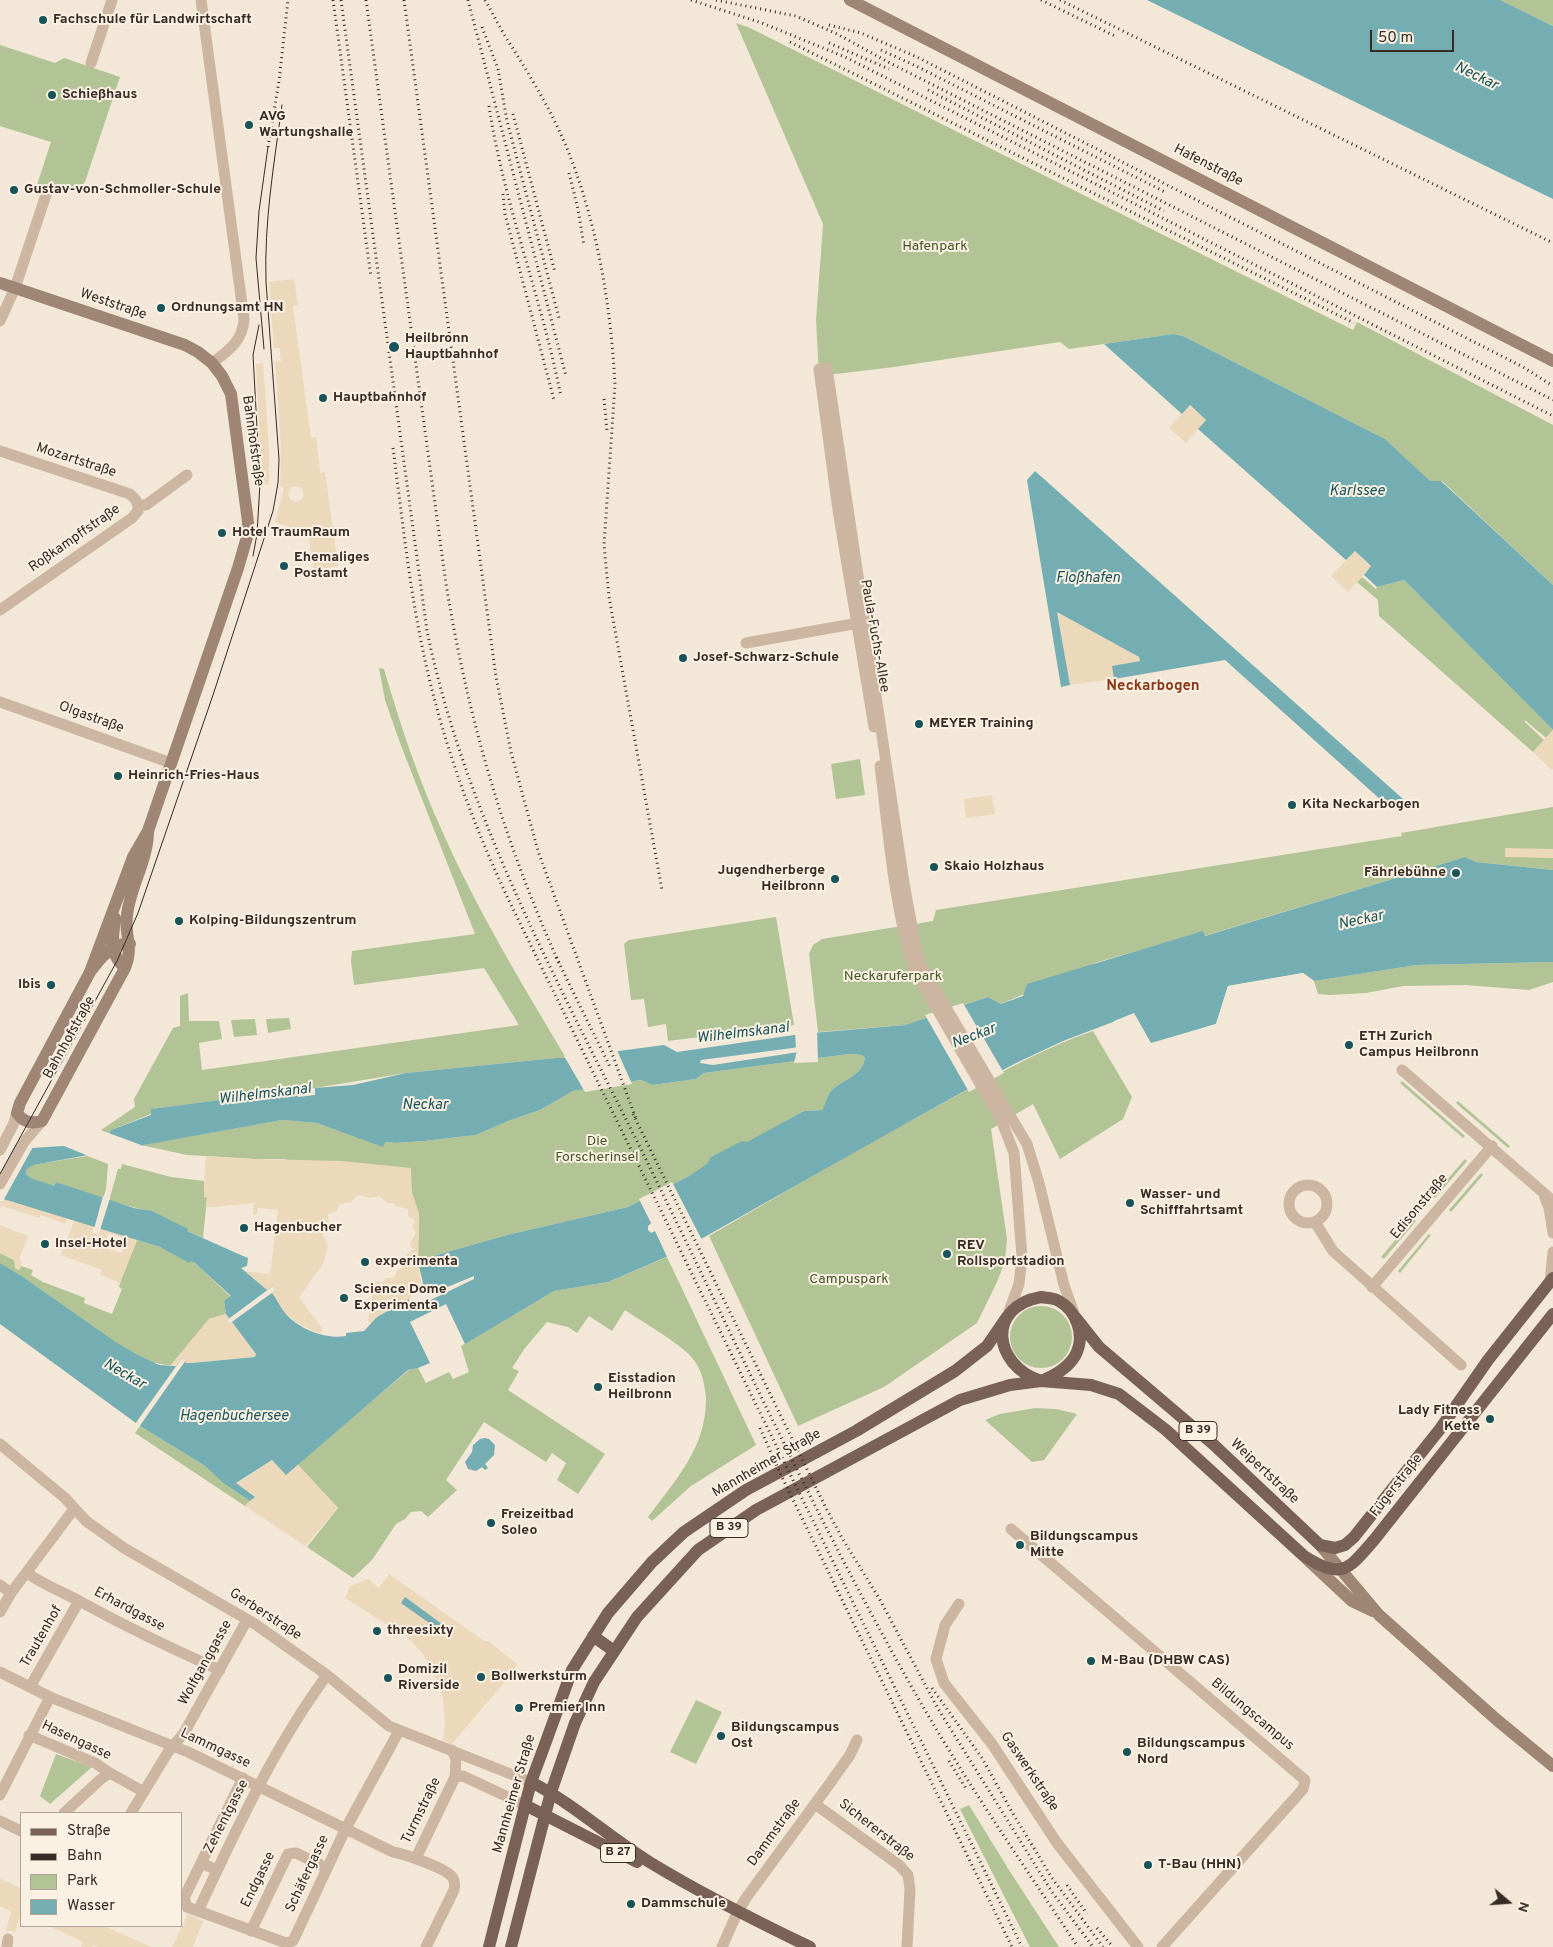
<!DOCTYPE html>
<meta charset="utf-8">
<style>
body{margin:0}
#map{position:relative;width:1553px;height:1947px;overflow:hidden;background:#f3e7d7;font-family:Overpass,sans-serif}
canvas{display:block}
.legend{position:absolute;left:20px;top:1812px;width:162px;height:115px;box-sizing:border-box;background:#faf1e3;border:1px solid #aca297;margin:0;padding:6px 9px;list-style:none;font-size:15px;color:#362b25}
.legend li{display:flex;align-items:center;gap:10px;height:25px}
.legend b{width:25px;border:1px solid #aca297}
.north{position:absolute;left:1483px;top:1877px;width:50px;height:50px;-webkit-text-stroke:4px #faf1e3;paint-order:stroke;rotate:108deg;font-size:14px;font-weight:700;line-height:20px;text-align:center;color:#362b25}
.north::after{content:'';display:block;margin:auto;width:18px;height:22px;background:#362b25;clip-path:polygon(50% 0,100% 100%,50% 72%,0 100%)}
.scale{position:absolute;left:1370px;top:30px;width:84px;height:22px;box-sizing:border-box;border:2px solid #362b25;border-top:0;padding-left:6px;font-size:15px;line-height:18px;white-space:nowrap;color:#362b25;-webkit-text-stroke:4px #faf1e3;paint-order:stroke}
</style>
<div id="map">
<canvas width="1553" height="1947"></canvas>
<ul class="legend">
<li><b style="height:6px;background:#796255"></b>Straße</li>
<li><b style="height:6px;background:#362b25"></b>Bahn</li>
<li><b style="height:14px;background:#b2c396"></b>Park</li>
<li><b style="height:14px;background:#74aeb2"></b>Wasser</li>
</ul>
<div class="north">N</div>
<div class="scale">50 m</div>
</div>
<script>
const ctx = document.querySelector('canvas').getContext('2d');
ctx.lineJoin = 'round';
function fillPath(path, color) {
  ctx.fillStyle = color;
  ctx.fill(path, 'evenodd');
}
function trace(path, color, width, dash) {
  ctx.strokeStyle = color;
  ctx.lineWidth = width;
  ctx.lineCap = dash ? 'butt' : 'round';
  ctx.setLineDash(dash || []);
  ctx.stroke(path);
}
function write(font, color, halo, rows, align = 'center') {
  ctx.font = font + ' Overpass,sans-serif';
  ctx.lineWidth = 4;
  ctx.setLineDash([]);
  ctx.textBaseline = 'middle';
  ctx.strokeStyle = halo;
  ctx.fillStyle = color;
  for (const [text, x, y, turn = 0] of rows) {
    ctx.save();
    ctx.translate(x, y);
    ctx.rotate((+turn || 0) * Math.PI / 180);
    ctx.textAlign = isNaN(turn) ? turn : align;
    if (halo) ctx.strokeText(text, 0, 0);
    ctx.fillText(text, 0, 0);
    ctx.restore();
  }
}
fillPath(new Path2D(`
 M1500,0H1553V26Z
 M736,23L750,28L1353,330L1357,322L1553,425V585L1442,481L1430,482L1385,439L1183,336L1173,334L1069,349L1060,342L894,367L819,376L816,320L823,224Z
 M0,45L55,63L64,58L120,77L85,182L80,187H67L59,184L55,194L36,188L51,142L0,126Z
 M1362,577L1376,589L1377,587L1404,580L1553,730L1546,738L1525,720V722L1544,740L1533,752L1379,616L1378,600L1357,582Z
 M379,668L384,669C400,724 418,778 442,831C477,910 522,984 566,1058H556L406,1073L315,1088L152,1109L151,1114L111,1130L109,1134L101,1130L135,1107L134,1099L173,1028L180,1026V996L188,993L189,1021H219L222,1039L199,1043L202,1070L519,1025L484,968L354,985L351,961L352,951L475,934L400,743L385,700Z
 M860,759L865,795L836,799L831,764Z
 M1553,807V870L1476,862L1465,857L1204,936L1203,932L1098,962L1001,1004L988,997L905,1025L818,1032L809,954L813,945L822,939L933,921L936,910L1402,836L1401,833Z
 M776,917L794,1025L668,1041L666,1024L648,1027L644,999L631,1000L624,944L629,940Z
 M1553,962V982L1529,990L1466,985L1403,986L1366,993L1330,995L1318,994L1314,981L1417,965Z
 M289,1018L291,1029L268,1033L266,1019Z
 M255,1019L257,1035L234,1037L231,1020Z
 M1093,1031L1132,1097L1123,1119L1060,1159L1033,1104L991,1129L1007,1239L1005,1261L997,1282L977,1323L884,1387L798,1426L709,1236C792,1188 875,1139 960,1094C1004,1071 1046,1047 1093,1031Z
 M849,1054L862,1055L865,1058C862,1076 842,1080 831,1091C827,1096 825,1104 824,1110L804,1111L689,1176L628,1207L507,1235L440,1254L418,1262L419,1214L412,1193L284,1159H254L187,1155L141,1145L282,1120L317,1123L383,1146L384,1142L395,1143L424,1141L476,1135L508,1121L540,1110L573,1091L641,1080L653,1085L696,1079L704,1073Z
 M1402,1081L1465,1136L1463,1138L1400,1083Z
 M1458,1101L1510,1146L1508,1148L1456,1103Z
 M87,1156L108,1164L106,1189L103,1199L56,1182L54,1187L31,1178L26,1174L27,1169L32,1165Z
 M1465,1159L1467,1161L1435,1198L1433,1196Z
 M122,1164L171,1177L204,1181V1196L207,1198L203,1238L187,1231L153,1212L109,1201L118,1169H121Z
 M1481,1173L1483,1175L1451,1212L1449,1210Z
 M1413,1219L1416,1221L1384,1259L1381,1257Z
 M1429,1234L1431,1235L1400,1273L1398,1271Z
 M137,1240L160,1247L195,1263L231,1297L224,1301L226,1314L209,1319L171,1365C141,1365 111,1339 86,1322C58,1302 30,1281 0,1263V1253L14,1260L19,1270L21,1266L33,1270L31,1275L43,1282L85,1298L84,1303L112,1314L122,1289L119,1287L120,1283Z
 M667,1257L756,1445L691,1486L652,1521L648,1517C676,1479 706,1448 706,1399C705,1385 702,1370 693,1359C683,1345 641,1321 625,1310L612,1331L589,1316L577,1333L568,1327L547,1322L525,1348L512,1368L519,1371L508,1390L605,1454L578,1494L557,1480L566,1463L552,1453L546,1462L484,1422L446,1480L457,1490L428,1517L421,1511L411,1512L405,1519L396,1524L372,1560L353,1578L307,1547L338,1508L298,1465L308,1454L409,1370L418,1368L426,1383L449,1372L453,1379L469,1372L461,1346L554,1291L608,1282Z
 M1010 1337a31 31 0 1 1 62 0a31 31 0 1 1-62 0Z
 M1035,1408L1056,1409L1077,1414L1044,1460L1032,1462L985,1420L1000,1414Z
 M140,1426L205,1466L223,1483L250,1501L245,1506L135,1433Z
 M696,1700L722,1712L696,1764L670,1752Z
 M56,1754L92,1767L50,1804L40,1796Z
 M969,1805L1009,1870L1059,1947H1030L960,1809Z`), '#b2c396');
fillPath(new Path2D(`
 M294,279L298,305L293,306L311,438L316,437L320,473L325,472L338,566L314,570L308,534L275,522L284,488L280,486L281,448L275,362L281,361L280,348H274L269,282ZM295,486L302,488L304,494L302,500L296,502L290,499L288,495L291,487Z
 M263,363L269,449V485L262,484L256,364Z
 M1189,405L1206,420L1186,443L1169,428Z
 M1355,551L1371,567L1348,592L1331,576Z
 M1057,612L1139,657L1140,661L1113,666L1114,679L1070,685Z
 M1553,730V768L1552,770L1533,752Z
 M992,795L995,814L966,818L964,799Z
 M1505,848L1553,849V858L1505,857Z
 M206,1156L254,1159L342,1161L411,1168L412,1193L419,1214L418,1262L421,1282L409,1299L377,1317L370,1325L368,1320L374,1284L377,1281L382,1283L386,1278H394L397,1270L406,1266V1255L413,1249L410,1244L416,1232L412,1228L415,1221L408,1216V1209L395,1206L394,1203H386L380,1196L370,1198L358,1195L351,1202L339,1204L337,1211L328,1214L329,1224L322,1232L328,1247L323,1264L299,1297L323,1330L318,1333L297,1323L286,1315L278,1303L272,1293L276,1290L273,1287L267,1290L244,1271L270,1274L278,1210L258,1208L256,1215L253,1214L254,1203L215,1207H206L207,1198L204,1197V1181Z
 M0,1198L94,1226L92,1233L98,1235L101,1228L137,1240L120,1283L100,1275L102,1270L61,1255L74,1221L67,1219L65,1224L41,1215L39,1218L2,1206L0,1208ZM108,1233L126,1239L122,1253L104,1248Z
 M0,1225L28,1236L19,1260L22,1262L19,1270L15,1268L14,1260L0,1253Z
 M226,1314L229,1318L227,1320L228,1322L230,1324L232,1322L256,1354L255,1357L171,1365L209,1319Z
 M272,1460L286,1474L298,1465L338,1508L305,1546L245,1506L255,1496L236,1484Z
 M389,1574L463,1626L484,1641H488L517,1664L514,1671L451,1745L443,1740L445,1725L443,1698L437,1680L423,1654L407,1637L345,1598L350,1586L368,1579L379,1588Z
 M0,1879L21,1888V1914L15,1932L6,1930L11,1912L0,1906Z
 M188,1914L203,1921L193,1947H172Z
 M49,1926H104L151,1947H97L93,1945L92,1947H81L83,1942Z`), '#ecd9bc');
fillPath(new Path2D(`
 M1147,0H1500L1553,26V199Z
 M1173,334L1183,336L1385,439L1430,481H1441L1553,585V730L1404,580L1377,587L1364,575L1371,566L1355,551L1346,560L1198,429L1206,420L1190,405L1182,414L1104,344Z
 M1035,471L1412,807L1391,809L1225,660L1114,679L1112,666L1140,661L1139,657L1057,612L1070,685L1061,687L1027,480Z
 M1465,857L1476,862L1553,870V962L1417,965L1314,981L1303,973L1228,986L1216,1024L1151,1044L1134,1014L1063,1041L1014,1064L921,1115L678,1252L608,1282L554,1291L465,1344L446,1304L410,1322L430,1363L418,1368L408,1370L286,1475L272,1460L236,1483L255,1497L250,1501L223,1483L205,1466L140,1426L0,1324V1263L23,1277L114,1341L136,1354L159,1365L176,1366L182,1358L186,1360L185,1363H192L255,1357L256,1354L232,1322L229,1324L227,1320L229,1318L226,1314L224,1301L231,1296L195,1263L190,1261L189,1263L160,1247L0,1198L32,1148L63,1146L109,1134L111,1130L151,1115V1109L297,1090L298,1097L315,1095V1088L353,1085L406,1073L556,1058H566L664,1045L677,1052L801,1034L905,1025L988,997L1001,1004L1023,996L1027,984L1203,931L1205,936ZM800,1047L799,1052L713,1065L700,1063L701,1060ZM849,1054L862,1055L865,1058C862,1076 842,1080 831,1091C827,1096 825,1104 823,1110L804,1111L747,1142L742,1141L711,1157L707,1164L689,1176L628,1207L507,1235L440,1254L418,1262L423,1283L417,1290L431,1292L440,1290L474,1276V1279L410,1310L409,1299L377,1317L364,1331L346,1333V1336C327,1340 298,1329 285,1313C280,1307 277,1299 272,1293L276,1290L273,1286L267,1290L241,1268L247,1266L248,1258L243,1256L187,1231L188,1229L152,1211L134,1208L56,1182L54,1186L31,1178L26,1174L27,1169L33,1165L282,1120L317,1123L383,1147L385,1142L395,1143L424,1141L476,1135L508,1121L540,1110L573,1091L641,1080L653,1085L696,1079L704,1073Z
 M485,1438L489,1439L495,1445L494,1455L485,1464L488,1468L485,1470L482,1467L476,1471L468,1469L465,1462L472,1452L473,1445L480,1439Z
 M405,1597L446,1627L442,1632L401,1603Z`), '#74aeb2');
fillPath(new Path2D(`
 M1303,973L1314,981H1310L1302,976L1230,988L1217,1026L1151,1046L1148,1045L1133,1017L1115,1024L1114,1021L1134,1013L1151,1043L1216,1024L1228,986Z
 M963,1003L1004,1073L969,1092L925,1015Z
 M817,1030L818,1062L794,1063L797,1050H796L795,1032Z
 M616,1048L632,1084L585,1092L564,1056Z
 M106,1132L141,1145L140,1148L91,1157L59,1144Z
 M0,1145H34L3,1201H0Z
 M672,1182L703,1242L668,1259L655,1231L651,1233L648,1230V1226L651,1223L639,1199Z
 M103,1196L110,1198L100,1230L94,1229Z
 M273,1286L276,1290L229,1324L227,1320Z
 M182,1358L186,1360L139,1427L135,1424Z`), '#f3e7d7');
trace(new Path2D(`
 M201,0L244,319C243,341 228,351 212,363
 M91,63L112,0
 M0,321L15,288L46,195
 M827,368L904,883L916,948L922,967L1027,1144L1039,1183L1064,1285L1075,1316
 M819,369L838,510L874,727
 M0,451L130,494L135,499L138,505
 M138,505H146L187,475
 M0,610L132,518L138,511V505
 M746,643L864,622
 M0,702L171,763
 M880,766C889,834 893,906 915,971L1002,1122L1014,1153L1022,1257L1019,1284L1007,1317
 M1402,1070L1553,1201
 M0,1150L13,1125L17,1113
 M0,1184L24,1142L42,1121
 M1289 1204a19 19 0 1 1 38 0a19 19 0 1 1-38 0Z
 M1544,1195L1549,1208L1553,1233
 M1315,1222L1333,1251L1461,1365
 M1550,1282L1553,1252
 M1372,1287L1492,1146
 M0,1444L65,1498L86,1521L124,1548L255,1624L327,1675L389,1726L531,1782
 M1011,1529L1305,1780L1303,1789L1162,1947
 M27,1573C44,1585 63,1592 81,1602C127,1627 172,1649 220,1670
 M0,1585L11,1593
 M959,1604L945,1625L936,1659L944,1683L992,1744L1057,1843L1138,1947
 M0,1612L11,1593L74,1509
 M0,1672L50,1697L188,1752L393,1852C404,1854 447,1868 453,1878C455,1882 455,1885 454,1890L426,1947
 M30,1687L79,1601
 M29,1735L95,1763L110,1773
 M452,1750L456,1759L455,1777
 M0,1795L50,1697
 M815,1804L899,1865L908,1875L910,1889L907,1947
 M64,1813L101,1779L110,1773L144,1792
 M131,1813L168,1752L184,1733L247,1620
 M0,1821L21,1831
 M416,1858L455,1777L463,1776L525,1805
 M201,1863L243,1778
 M217,1870L201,1863L184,1898L187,1907L286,1943L293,1941L346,1828L399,1731
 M198,1911C236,1830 274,1747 327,1675
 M251,1931L288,1854L296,1853L327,1868
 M7,1947L8,1939
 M722,1947L738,1911L746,1898L828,1786L850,1755L857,1740`), '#ccb6a2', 11);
trace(new Path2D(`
 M850,0L1553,361
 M0,283L185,345L198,352L212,363L222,376L231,394L248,522L247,537L238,568L148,831L133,857L90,972
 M115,918C113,940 108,952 125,968
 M130,944C113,941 98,961 90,972L20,1103L17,1113C23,1122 32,1124 42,1121L125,968C134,946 124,936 127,915C130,887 147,862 148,833
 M1320,1545L1379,1615L1497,1720L1553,1766
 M1307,1559L1352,1601L1373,1611`), '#9f8574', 12);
trace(new Path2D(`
 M1041,1297C1046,1298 1052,1298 1057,1300C1077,1310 1086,1336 1075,1356C1067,1369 1054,1376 1041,1381C993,1365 986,1307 1041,1297Z
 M1076,1318L1099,1347L1213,1444L1320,1545L1335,1548L1345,1545L1354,1537L1440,1429L1488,1360L1553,1278
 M593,1636L614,1651
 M531,1782C574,1804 610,1838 651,1863C702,1894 756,1921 810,1947
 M525,1805L637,1862
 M489,1947L531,1782L544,1747L572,1670L608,1613L652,1562L684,1532L746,1490L856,1431L955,1371L987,1346L1007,1317
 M511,1947L551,1792L575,1723L594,1682L637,1617L698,1550L756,1510L960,1400L1010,1385L1041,1381L1091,1385L1119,1394L1166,1430L1304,1556C1342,1580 1348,1570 1374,1540L1553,1314`), '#796255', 12);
trace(new Path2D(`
 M264,349L256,258L259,211L268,147
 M253,556L257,534L260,483L253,355L259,325
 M0,1174L117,961L138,913L213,695L273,511L278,483L279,459L266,282C264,222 274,164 282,105`), '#362b25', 1);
trace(new Path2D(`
 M333,0L371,277
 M341,0L427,631C468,828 570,1003 657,1182C741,1353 820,1526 914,1691C964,1779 1022,1863 1078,1947
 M366,0L446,584C468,718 503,839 559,963
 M404,0L496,677L511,752L538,851L636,1119
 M468,0L566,376
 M485,0C492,12 498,24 505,36C529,74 554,114 570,156C598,228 611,308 615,385L604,545L609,597L662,890
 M691,0L762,23L845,57L1553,416
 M716,0L796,16L837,34L890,63L1553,400
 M1041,0L1117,37
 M1060,0L1553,243
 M829,25L861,33L917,57L1523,367L1553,386
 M482,27L498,69L507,121L559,318
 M790,42L1354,323
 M829,43L889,69
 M881,50L916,66L1165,192
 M928,90L1164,211
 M489,106C504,205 542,299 561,397
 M513,114L555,272
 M268,147L279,81L288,0
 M569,173L578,209L584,246
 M503,194L505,214L554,400
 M604,399L607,431
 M393,448C402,516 409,585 423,651C442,741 473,826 513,909L1022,1947
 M556,957L610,1067
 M633,1114L825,1506L842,1538L879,1598L937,1707L1052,1892L1093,1947
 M760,1428L780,1473L1012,1947
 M932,1688L982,1758L1012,1812L1052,1878L1103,1947
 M949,1761L967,1790
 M1067,1885L1087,1914
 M1097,1928L1113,1947`), '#362b25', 3, [1, 4]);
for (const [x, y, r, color] of [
 [43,20,5,"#18545a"],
 [52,95,5,"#18545a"],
 [249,125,5,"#18545a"],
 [14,190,5,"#18545a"],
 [161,308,5,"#18545a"],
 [394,347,6,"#18545a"],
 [323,398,5,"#18545a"],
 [222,533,5,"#18545a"],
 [284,566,5,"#18545a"],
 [683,658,5,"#18545a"],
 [919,724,5,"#18545a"],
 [118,776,5,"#18545a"],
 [1292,805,5,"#18545a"],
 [934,867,5,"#18545a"],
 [1456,873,5,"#18545a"],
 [835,879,5,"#18545a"],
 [179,921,5,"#18545a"],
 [51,985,5,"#18545a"],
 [1349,1045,5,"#18545a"],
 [1130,1203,5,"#18545a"],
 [244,1228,5,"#18545a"],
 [45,1244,5,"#18545a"],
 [947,1254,5,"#18545a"],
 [365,1262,5,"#18545a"],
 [344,1298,5,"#18545a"],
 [598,1387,5,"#18545a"],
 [1490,1419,5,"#18545a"],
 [491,1523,5,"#18545a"],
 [1020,1545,5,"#18545a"],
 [377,1631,5,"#18545a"],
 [1091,1661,5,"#18545a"],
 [481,1677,5,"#18545a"],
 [388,1678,5,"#18545a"],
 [519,1708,5,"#18545a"],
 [721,1736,5,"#18545a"],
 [1127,1752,5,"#18545a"],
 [1148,1865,5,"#18545a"],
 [631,1904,5,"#18545a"]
]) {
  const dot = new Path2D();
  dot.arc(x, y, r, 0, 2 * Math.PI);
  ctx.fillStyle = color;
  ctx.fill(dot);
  trace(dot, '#faf1e3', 2);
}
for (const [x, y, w] of [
 [1198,1431,38],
 [729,1528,38],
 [618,1853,35]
]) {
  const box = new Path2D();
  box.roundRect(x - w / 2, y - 9.5, w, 19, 4);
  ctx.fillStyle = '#faf1e3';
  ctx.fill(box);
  trace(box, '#362b25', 1);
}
write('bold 12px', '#362b25', null, [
 ["B 39",1198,1431],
 ["B 39",729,1528],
 ["B 27",618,1853]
]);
write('bold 14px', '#362b25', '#faf1e3', [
 ["Fachschule für Landwirtschaft",53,20],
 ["Schießhaus",62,95],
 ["AVG",259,117],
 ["Wartungshalle",259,133],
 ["Gustav-von-Schmoller-Schule",24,190],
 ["Ordnungsamt HN",171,308],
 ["Heilbronn",405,339],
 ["Hauptbahnhof",405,355],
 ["Hauptbahnhof",333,398],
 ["Hotel TraumRaum",232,533],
 ["Ehemaliges",294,558],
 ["Postamt",294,574],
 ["Josef-Schwarz-Schule",693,658],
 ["MEYER Training",929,724],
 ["Heinrich-Fries-Haus",128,776],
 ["Kita Neckarbogen",1302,805],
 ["Skaio Holzhaus",944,867],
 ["Jugendherberge",825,871,"right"],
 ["Heilbronn",825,887,"right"],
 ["Fährlebühne",1446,873,"right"],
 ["Kolping-Bildungszentrum",189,921],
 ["Ibis",41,985,"right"],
 ["ETH Zurich",1359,1037],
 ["Campus Heilbronn",1359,1053],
 ["Wasser- und",1140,1195],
 ["Schifffahrtsamt",1140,1211],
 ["Hagenbucher",254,1228],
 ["Insel-Hotel",55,1244],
 ["REV",957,1246],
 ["Rollsportstadion",957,1262],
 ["experimenta",375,1262],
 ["Science Dome",354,1290],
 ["Experimenta",354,1306],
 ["Eisstadion",608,1379],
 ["Heilbronn",608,1395],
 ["Lady Fitness",1480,1411,"right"],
 ["Kette",1480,1427,"right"],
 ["Freizeitbad",501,1515],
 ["Soleo",501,1531],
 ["Bildungscampus",1030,1537],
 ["Mitte",1030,1553],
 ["threesixty",387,1631],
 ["M-Bau (DHBW CAS)",1101,1661],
 ["Domizil",398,1670],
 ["Riverside",398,1686],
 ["Bollwerksturm",491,1677],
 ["Premier Inn",529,1708],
 ["Bildungscampus",731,1728],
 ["Ost",731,1744],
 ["Bildungscampus",1137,1744],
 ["Nord",1137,1760],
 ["T-Bau (HHN)",1158,1865],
 ["Dammschule",641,1904]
], 'left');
write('14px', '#362b25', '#faf1e3', [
 ["Hafenstraße",1208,166,27],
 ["Weststraße",113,305,19],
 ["Bahnhofstraße",252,441,82],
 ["Mozartstraße",76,461,18],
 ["Roßkampffstraße",75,539,-35],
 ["Paula-Fuchs-Allee",874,636,80],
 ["Olgastraße",91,718,20],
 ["Bahnhofstraße",70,1038,-61],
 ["Edisonstraße",1420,1207,-50],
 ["Mannheimer Straße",767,1464,-30],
 ["Weipertstraße",1264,1472,43],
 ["Fügerstraße",1397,1486,-52],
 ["Erhardgasse",129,1610,28],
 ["Gerberstraße",265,1615,33],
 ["Trautenhof",42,1637,-60],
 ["Wolfganggasse",206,1663,-61],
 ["Bildungscampus",1252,1715,40],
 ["Hasengasse",76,1741,25],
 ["Lammgasse",215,1749,25],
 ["Gaswerkstraße",1029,1772,56],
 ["Mannheimer Straße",515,1794,-74],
 ["Turmstraße",422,1811,-64],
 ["Zehentgasse",227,1817,-63],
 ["Sichererstraße",876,1831,38],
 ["Dammstraße",775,1833,-54],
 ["Schäfergasse",308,1874,-65],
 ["Endgasse",259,1880,-64]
]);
write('14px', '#435627', '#faf1e3', [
 ["Hafenpark",935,247],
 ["Neckaruferpark",893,977],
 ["Die",597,1142],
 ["Forscherinsel",597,1158],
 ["Campuspark",849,1280]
]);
write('italic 15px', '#18545a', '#faf1e3', [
 ["Neckar",1476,77,26],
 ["Karlssee",1357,492],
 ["Floßhafen",1088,579],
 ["Neckar",1361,921,-12],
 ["Wilhelmskanal",743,1034,-7],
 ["Neckar",974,1037,-21],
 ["Wilhelmskanal",265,1095,-7],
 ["Neckar",425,1106],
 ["Neckar",124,1375,30],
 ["Hagenbuchersee",234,1417]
]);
write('bold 15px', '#8b3718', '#faf1e3', [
 ["Neckarbogen",1153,687]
]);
</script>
